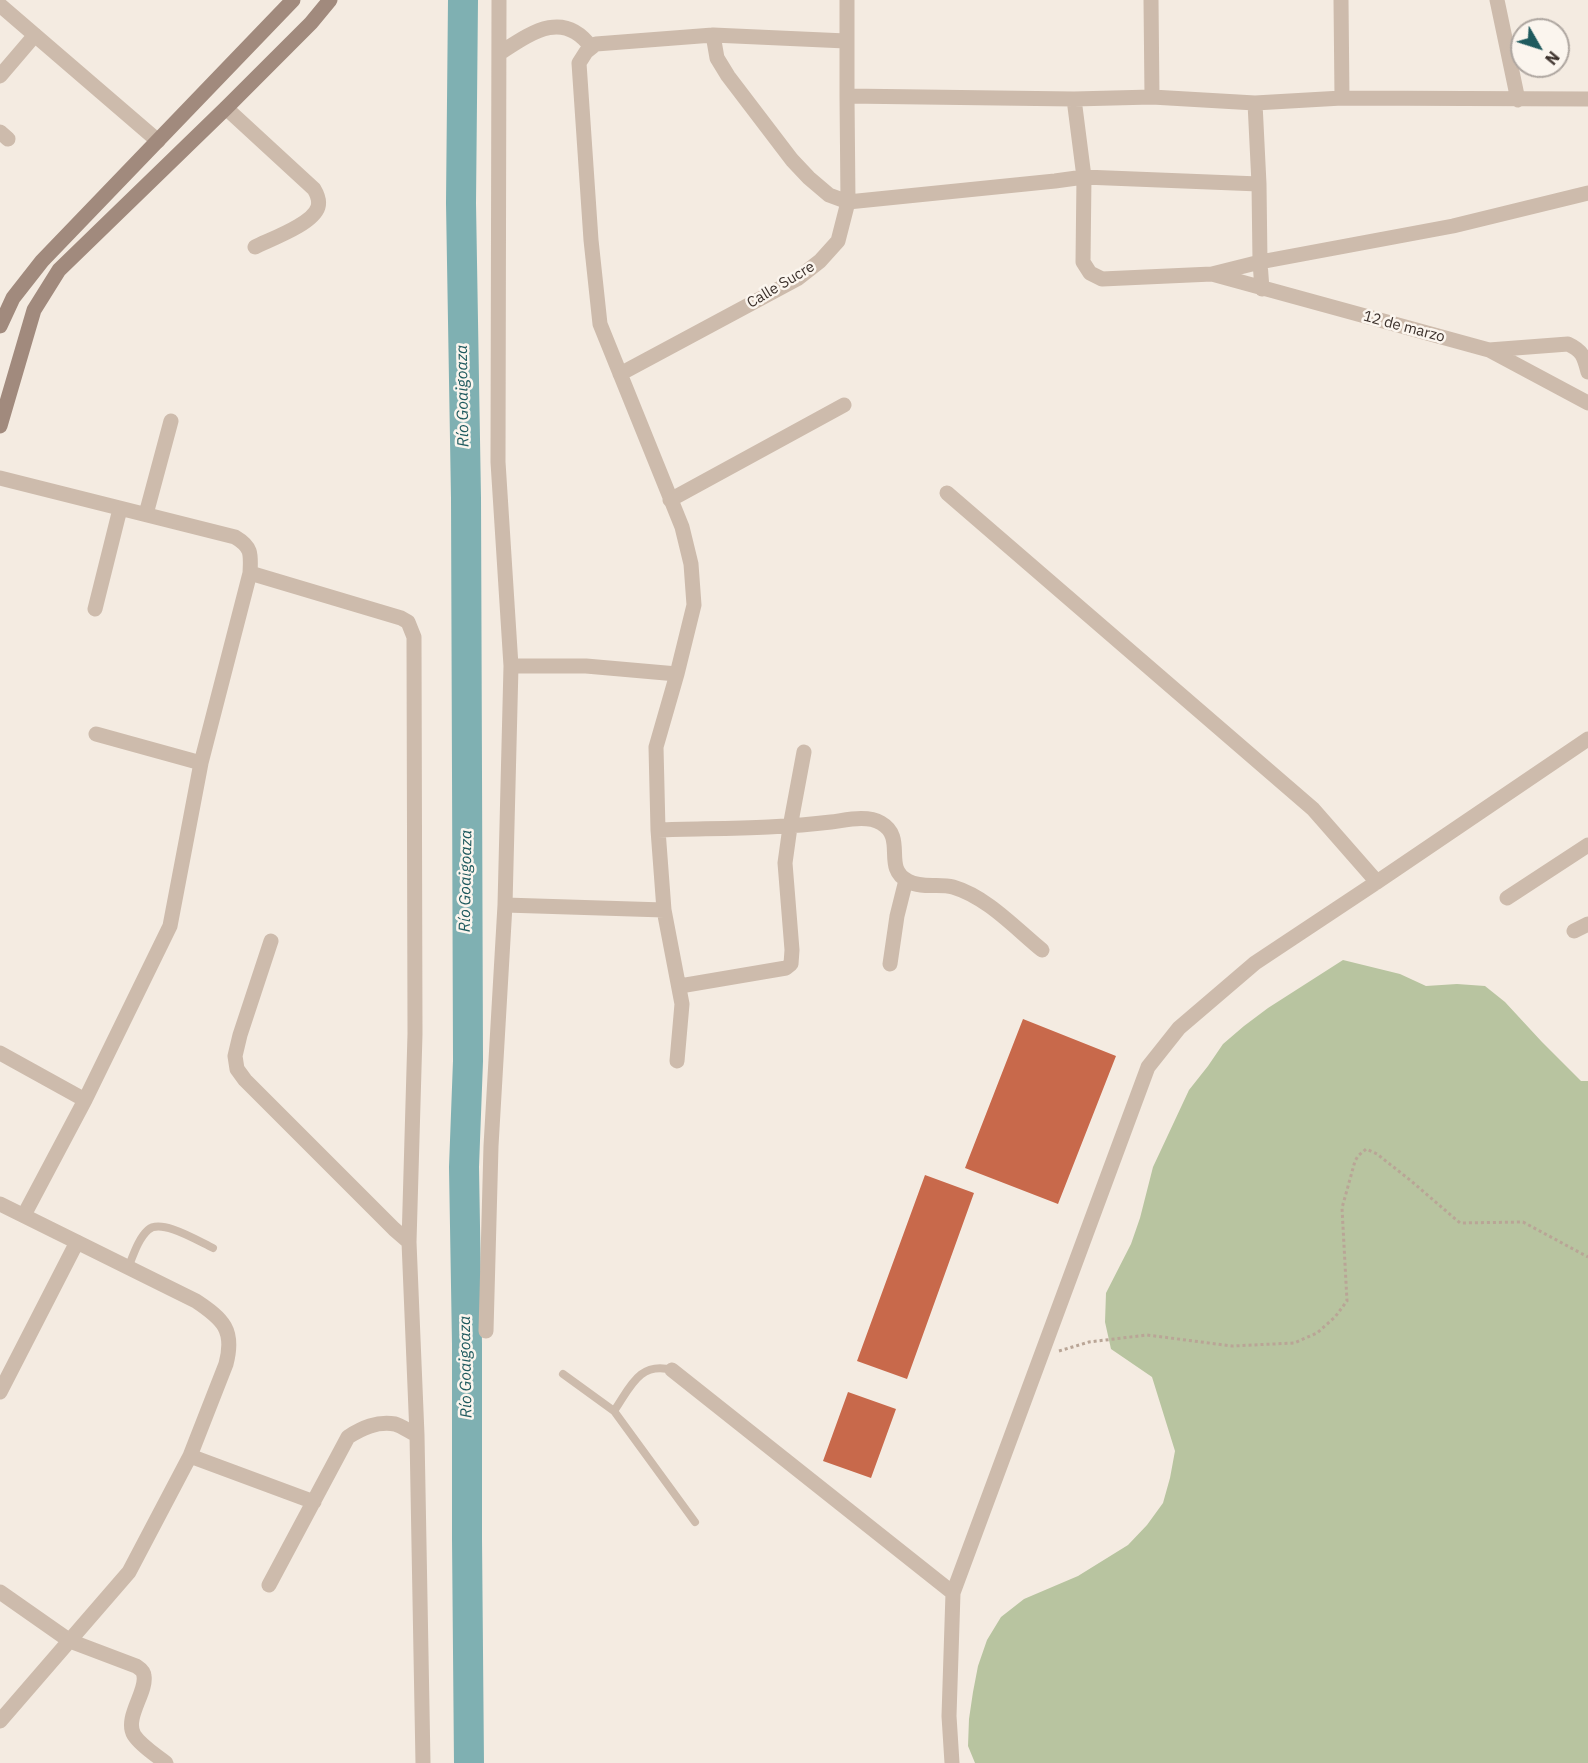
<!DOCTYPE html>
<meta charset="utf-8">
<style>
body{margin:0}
#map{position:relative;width:1588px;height:1763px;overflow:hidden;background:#f4ebe1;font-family:"IBM Plex Sans",sans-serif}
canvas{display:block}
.north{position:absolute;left:1510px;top:18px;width:60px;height:60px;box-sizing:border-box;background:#fbf5ee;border:2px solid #aea6a0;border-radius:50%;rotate:129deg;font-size:16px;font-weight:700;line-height:24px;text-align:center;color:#3b302b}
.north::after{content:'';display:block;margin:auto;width:21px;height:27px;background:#1f5a5e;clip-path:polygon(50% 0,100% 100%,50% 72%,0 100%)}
</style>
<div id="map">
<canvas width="1588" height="1763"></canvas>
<div class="north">N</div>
</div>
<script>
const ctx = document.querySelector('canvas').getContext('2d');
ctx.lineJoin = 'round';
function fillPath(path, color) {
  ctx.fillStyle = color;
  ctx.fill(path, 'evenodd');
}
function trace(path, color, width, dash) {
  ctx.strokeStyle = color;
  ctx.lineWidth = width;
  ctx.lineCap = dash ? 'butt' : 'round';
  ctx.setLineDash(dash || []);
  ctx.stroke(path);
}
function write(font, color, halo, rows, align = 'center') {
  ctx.font = font + ' "IBM Plex Sans",sans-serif';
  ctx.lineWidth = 5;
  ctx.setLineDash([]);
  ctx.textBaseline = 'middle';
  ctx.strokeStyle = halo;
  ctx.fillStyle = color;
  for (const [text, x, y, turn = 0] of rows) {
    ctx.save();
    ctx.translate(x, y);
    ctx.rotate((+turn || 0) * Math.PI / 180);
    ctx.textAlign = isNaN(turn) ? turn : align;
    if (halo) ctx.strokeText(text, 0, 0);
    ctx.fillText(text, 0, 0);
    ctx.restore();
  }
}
fillPath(new Path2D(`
 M1343,960L1400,974L1426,986L1457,984L1485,986L1505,1002L1542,1042L1581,1081H1588V1763H975L968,1746L969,1719L973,1692L978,1666L987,1640L1001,1617L1024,1599L1078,1576L1128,1545L1147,1525L1163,1503L1170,1478L1175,1451L1152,1377L1111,1349L1105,1322L1106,1293L1131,1244L1140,1218L1153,1167L1189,1090L1208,1066L1223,1044L1244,1026L1268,1008Z`), '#b8c4a0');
trace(new Path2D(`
 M463,0L461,203L466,498L467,774L468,1061L464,1167L467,1344V1539L469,1763`), '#7fb0b2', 30);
fillPath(new Path2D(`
 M1023,1019L1116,1056L1058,1204L965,1168Z
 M925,1175L974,1193L907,1379L857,1361Z
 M848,1392L896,1409L871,1478L823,1461Z`), '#c8694b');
trace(new Path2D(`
 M1059,1351L1089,1342L1147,1335L1232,1346L1294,1343L1317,1333L1335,1317L1347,1301L1342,1208L1355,1161L1358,1156L1366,1149L1377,1154L1410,1180L1460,1223L1523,1222L1588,1257`), '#b9a596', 3, [3, 3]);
trace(new Path2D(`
 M128,1268C133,1256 138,1239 148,1230C161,1218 198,1241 213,1248
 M563,1374L614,1411L695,1522
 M614,1411C630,1388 639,1361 672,1370`), '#cdbbac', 8);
trace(new Path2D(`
 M847,0V96L1074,99L1152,97L1255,103L1342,98L1588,99
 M1151,0L1152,97
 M1341,0L1342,98
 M1497,0L1518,100
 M0,5L158,141
 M713,35L717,58L728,76L792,160L809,178L829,195L848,202L1055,181L1084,177L1259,184
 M500,53C531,33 563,9 591,47
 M0,76L35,35
 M1074,99L1084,177L1083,262L1090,273L1102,279L1212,274L1260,262L1453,226L1588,193
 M1255,103L1259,184L1260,262L1262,289
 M226,108L314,189C317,194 320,200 318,207C313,224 271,239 255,247
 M0,132L8,139
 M1212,274L1489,350L1588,403
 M1489,350L1568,344C1583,351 1584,357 1588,372
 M620,374L797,279L820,261L838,241L848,202L847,96
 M0,478L235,537C252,547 251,554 250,573L201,763L170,926L85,1100L24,1215
 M947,493L1313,809L1377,882
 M670,500L844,405
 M146,514L171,421
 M250,573L401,618L408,622L414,637L415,1034L409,1242L417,1435L423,1763
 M95,609L120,509
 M511,666H586L677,674
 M96,734L201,763
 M658,830C716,828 774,829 831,822C847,820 867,815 881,823C907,838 882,868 908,881C922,889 939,883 953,887C987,897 1015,928 1042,950
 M1507,898L1588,845
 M505,905L664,910
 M1574,931L1588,924
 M271,941L240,1035L235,1056L237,1069L245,1080L394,1229L409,1242
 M890,964L897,916L906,880
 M680,986L786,968L791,964L792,950L785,863L790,827L804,752
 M0,1053L85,1100
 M677,1061L682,1004L664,910L658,830L656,747L677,674L694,605L691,564L682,527L600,324L591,240L579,63L586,52L596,44L713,35L846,41
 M0,1204L196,1301C223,1319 235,1330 226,1364L190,1456L129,1572L0,1721
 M486,1331L491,1146L505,905L511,666L498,462L499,0
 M672,1370L953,1593
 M0,1392L77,1242
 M190,1456L314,1502
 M269,1585L348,1437C362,1428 377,1421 395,1424C402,1426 410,1432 417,1435
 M0,1592L70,1641L136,1666C139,1668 144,1671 144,1676C147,1692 124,1718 134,1735C141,1746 156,1755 166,1763
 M952,1763L949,1716L953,1593L1148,1067L1179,1028L1255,963L1377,882L1588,739`), '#cdbbac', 15);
trace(new Path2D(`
 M0,326L13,298L42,261L293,0
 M0,426L34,310L59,270L226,108L311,23L330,0`), '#a18a7d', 15);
write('15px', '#3b302b', '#fbf5ee', [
 ["Calle Sucre",781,285,-31],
 ["12 de marzo",1404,327,15]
]);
write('italic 16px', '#1f5a5e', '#fbf5ee', [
 ["Río Goaigoaza",463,396,-91],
 ["Río Goaigoaza",466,881,-89],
 ["Río Goaigoaza",466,1367,-91]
]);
</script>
